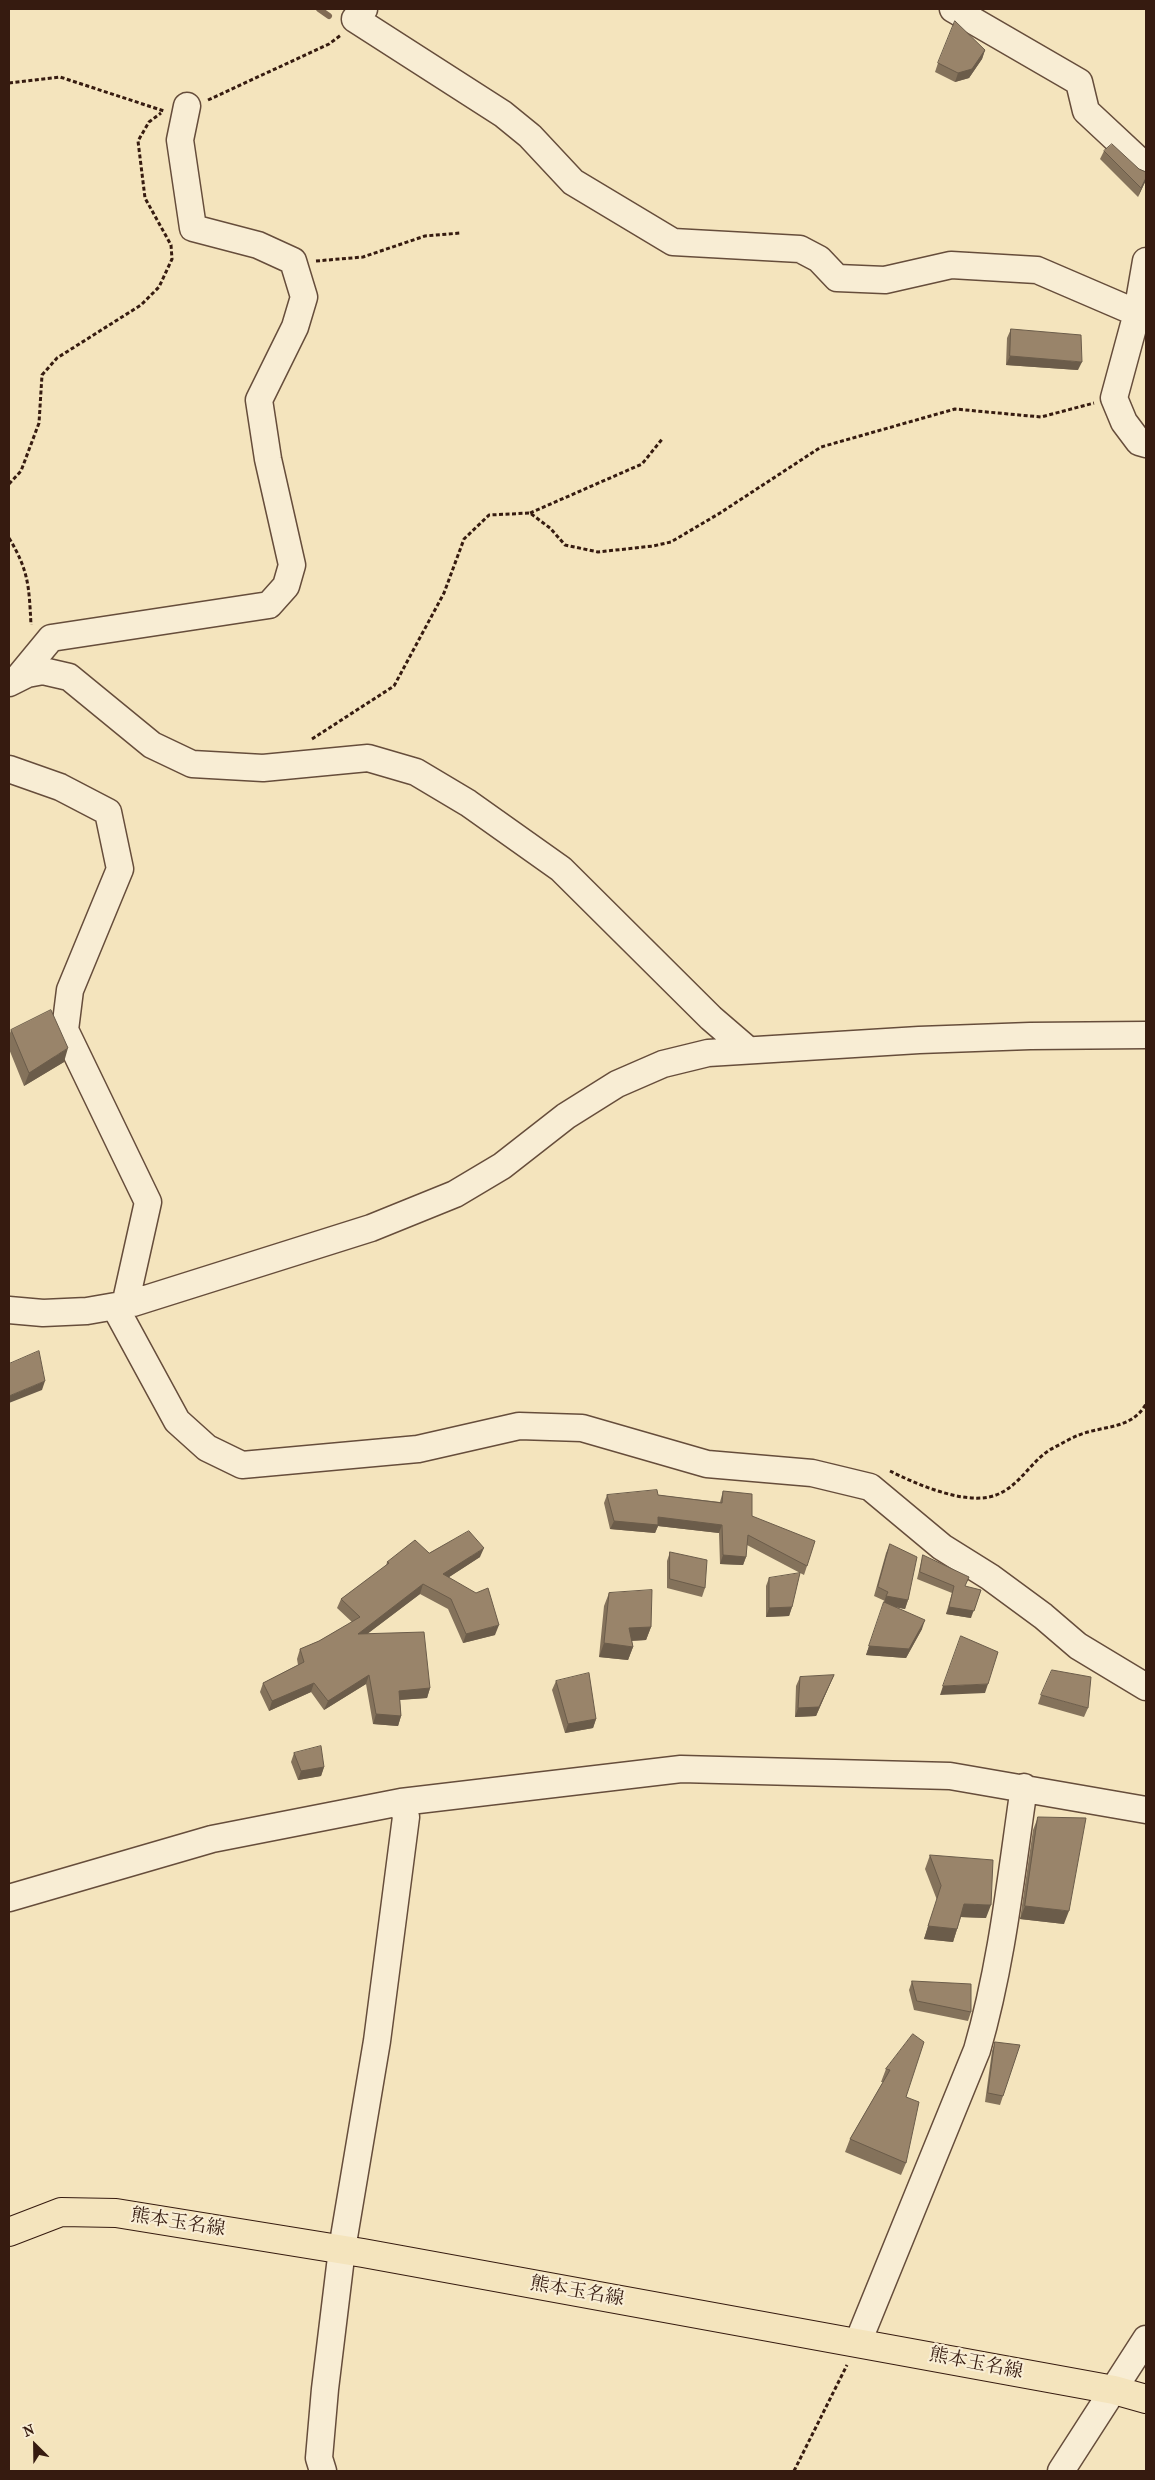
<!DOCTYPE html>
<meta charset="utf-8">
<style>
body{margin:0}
#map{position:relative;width:1155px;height:2480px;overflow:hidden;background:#f4e4bd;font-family:"IM FELL French Canon",serif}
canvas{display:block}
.frame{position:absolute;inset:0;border:10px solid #361b10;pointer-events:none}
.north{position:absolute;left:10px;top:2420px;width:50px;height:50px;-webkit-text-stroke:4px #f8edd4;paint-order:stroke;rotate:337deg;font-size:14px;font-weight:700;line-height:20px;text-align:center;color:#361b10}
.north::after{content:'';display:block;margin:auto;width:18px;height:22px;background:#361b10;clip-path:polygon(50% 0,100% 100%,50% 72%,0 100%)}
</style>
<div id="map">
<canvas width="1155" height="2480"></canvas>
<div class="frame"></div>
<div class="north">N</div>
</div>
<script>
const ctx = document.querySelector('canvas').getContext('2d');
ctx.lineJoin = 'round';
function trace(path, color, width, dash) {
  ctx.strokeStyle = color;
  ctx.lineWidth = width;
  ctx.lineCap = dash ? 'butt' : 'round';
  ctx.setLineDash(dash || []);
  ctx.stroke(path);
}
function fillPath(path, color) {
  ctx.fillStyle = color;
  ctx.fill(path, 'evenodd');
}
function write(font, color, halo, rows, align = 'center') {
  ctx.font = font + ' "IM FELL French Canon","Noto Serif JP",serif';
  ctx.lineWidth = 4.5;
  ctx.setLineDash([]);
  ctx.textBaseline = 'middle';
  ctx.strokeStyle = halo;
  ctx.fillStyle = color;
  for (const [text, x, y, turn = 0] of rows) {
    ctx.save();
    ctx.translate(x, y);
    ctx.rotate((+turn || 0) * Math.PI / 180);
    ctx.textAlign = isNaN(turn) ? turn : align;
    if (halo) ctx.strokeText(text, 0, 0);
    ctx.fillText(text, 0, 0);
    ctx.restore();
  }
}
trace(new Path2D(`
 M319,9L329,16`), '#816b54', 6);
const minor = new Path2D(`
 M364,9L355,19L503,114L530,136L573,182L673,242L800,249L819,259L837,278L885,280L951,265L1037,270L1137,313
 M953,9L1079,82L1086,111L1146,167
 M1146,261L1137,313L1114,398L1124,422L1139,442L1146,444
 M18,678L51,638L269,605L286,586L292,565L268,459L259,400L295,327L304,297L293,261L258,245L193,228L180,140L187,106
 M9,683L27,674L43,671L69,677L152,745L192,764L263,768L368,758L416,772L468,803L561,869L711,1018L747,1049
 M9,769L60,787L108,812L120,869L70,990L65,1030L148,1202L125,1305
 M115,1307L177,1421L207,1448L242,1465L418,1449L519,1426L582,1428L707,1464L812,1473L870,1487L942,1547L990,1577L1043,1616L1078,1646L1146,1687
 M9,1310L43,1313L87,1311L133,1303L371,1228L455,1194L502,1166L566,1116L617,1084L663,1064L708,1053L919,1040L1030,1036L1146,1035
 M9,1898L212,1839L401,1802L681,1769L950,1776L1146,1810
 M858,2342L977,2050C1002,1964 1011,1876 1024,1787
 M323,2471L319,2458L325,2389L342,2249L377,2041L406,1817L401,1802
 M1061,2471L1146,2339`);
const major = new Path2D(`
 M9,2232L61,2212L116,2213L363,2253L1114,2390L1146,2399`);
trace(minor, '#664d3b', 29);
trace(major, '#361b10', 30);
trace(new Path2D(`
 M9,83L60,77L164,111
 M208,100L329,44L341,35
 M316,261L363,257L425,236L460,233
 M9,484L21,471L39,423L42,375L57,358L141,305L159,287L172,259L171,245L145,198L138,141L149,122L161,113
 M530,513L642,464L663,438
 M9,538C29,571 29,587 31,625
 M312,739L394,686L444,593L464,539L489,515L530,513L550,528L565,545L598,552L653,546L671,542L720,513L821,447L955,409L1041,417L1094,403
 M890,1471C916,1484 960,1503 989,1497C1019,1491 1030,1459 1055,1447C1063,1443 1071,1438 1079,1435C1104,1425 1131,1430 1146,1404
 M794,2471L847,2365`), '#361b10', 3, [4, 2.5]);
trace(minor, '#f8edd4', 26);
trace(major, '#f4e4bd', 28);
fillPath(new Path2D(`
 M985,50L982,59L969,78L955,82L935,72L938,63Z
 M1104,151L1139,169L1146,172V180L1138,197L1100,159Z
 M1011,329L1078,370L1006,365L1007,338Z
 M11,1030L64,1062L24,1086L9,1049V1036Z
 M723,1491L752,1516L807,1566L804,1575L747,1545L746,1557L743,1565L720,1564L719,1533L658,1526L655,1533L610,1529L604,1503L607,1495H658L720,1502Z
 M890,1544L908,1600L905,1609L896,1607L922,1629L906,1658L866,1655L885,1601L874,1596L886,1553Z
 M670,1552L705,1588L702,1597L667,1588V1561Z
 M429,1553L480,1557L449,1577L495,1635L463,1643L448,1609L420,1594L367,1634L430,1688L427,1698L400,1700L401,1716L398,1726L373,1724L366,1684L324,1710L311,1692L269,1711L260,1692L263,1683L298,1665L297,1659L300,1649L319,1641L352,1622L337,1608L341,1599L386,1566L387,1562Z
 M923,1555L965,1586L971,1618L946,1614L952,1593L917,1579Z
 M769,1578L792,1607L789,1616L766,1617V1586Z
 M609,1593L651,1627L646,1640L632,1641L633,1647L628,1660L599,1657L604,1606Z
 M834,1675L816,1716L795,1717L796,1686L800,1677Z
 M556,1681L596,1719L593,1728L565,1733L552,1690Z
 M1041,1695L1088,1708L1084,1717L1038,1704Z
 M294,1753L324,1767L321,1776L298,1780L291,1762Z
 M1038,1817L1064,1924L1020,1919L1033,1830Z
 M930,1855L986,1918L961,1917L953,1942L924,1939L937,1900L925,1869Z
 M912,1981L971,2012L968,2021L914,2010L909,1990Z
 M913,2034L906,2097V2163L901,2175L845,2152L850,2139L883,2082H881L886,2069Z
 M995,2042L1003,2096L1000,2105L985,2102L992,2051Z`), '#84725b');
fillPath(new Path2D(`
 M985,50L982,59L969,78L955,82L958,73Z
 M1146,178V180L1138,197L1141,188Z
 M1010,356L1082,362L1078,370L1006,365Z
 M68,1048L64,1062L24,1086L29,1073Z
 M45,1381L42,1390L9,1403V1396Z
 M658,1517L722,1525L719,1533L658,1526L655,1533L610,1529L614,1521Z
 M484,1548L480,1557L440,1583L443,1574Z
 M723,1555L746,1557L743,1565L720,1564Z
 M423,1584L420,1594L354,1644L358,1634Z
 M981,1590L971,1618L946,1614L949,1607Z
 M886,1596L908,1600L905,1609L883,1605Z
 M792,1607L789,1616L766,1617L769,1608Z
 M925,1620L922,1629L906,1658L866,1655L869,1646Z
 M499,1625L495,1635L463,1643L466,1634Z
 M651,1627L646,1640L624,1641L629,1628Z
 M604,1643L633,1647L628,1660L599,1657Z
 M369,1675L366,1684L324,1710L328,1701Z
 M834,1675L816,1716L795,1717L798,1708Z
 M314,1683L311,1692L269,1711L272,1701Z
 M988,1684L985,1693L940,1695L943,1686Z
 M430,1688L427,1698L396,1700L399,1691Z
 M376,1714L401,1716L398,1726L373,1724Z
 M596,1719L593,1728L565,1733L568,1724Z
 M324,1767L321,1776L298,1780L301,1771Z
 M964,1904L991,1905L986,1918L960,1917Z
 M1025,1906L1069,1911L1064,1924L1020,1919Z
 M928,1926L957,1929L953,1942L924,1939Z`), '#6b5c4a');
const building = new Path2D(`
 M955,21L985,50L972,69L958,73L938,63Z
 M1112,144L1139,169L1146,172V178L1141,188L1104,151Z
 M1011,329L1081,335L1082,362L1010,356Z
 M51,1010L68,1048L29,1073L11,1030Z
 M39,1351L45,1381L9,1396V1364Z
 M657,1490L658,1495L722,1503L723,1491L752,1494V1516L815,1541L807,1566L748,1535L746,1557L723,1555L722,1525L658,1517V1525L614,1521L607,1495Z
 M469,1531L484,1548L443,1574L476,1593L488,1588L499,1625L466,1634L451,1599L423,1584L358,1634L424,1632L430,1688L399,1691L401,1716L376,1714L369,1675L328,1701L314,1683L272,1701L263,1683L304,1662L300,1649L319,1641L360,1617L341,1599L389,1563L387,1562L415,1540L429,1553Z
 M890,1544L917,1557L908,1600L886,1596L888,1592L878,1587Z
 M670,1552L707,1560L705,1588L670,1579Z
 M923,1555L969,1577L965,1586L981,1590L974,1611L949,1607L954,1586L920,1572Z
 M800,1573L792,1607L769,1608V1578Z
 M652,1590L651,1627L629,1628L633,1647L604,1643L609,1593Z
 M884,1602L925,1620L909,1649L869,1646Z
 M961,1636L998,1652L988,1684L943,1686Z
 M1052,1670L1091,1677L1088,1708L1041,1695Z
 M589,1673L596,1719L568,1724L556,1681Z
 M834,1675L819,1707L798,1708L800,1677Z
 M321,1746L324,1767L301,1771L294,1753Z
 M1038,1817L1086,1818L1069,1911L1025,1906Z
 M930,1855L993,1860L991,1905L964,1904L957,1929L928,1926L941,1886Z
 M912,1981L971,1984V2012L917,2001Z
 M913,2034L924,2042L906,2097L919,2102L906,2163L850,2139L890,2070L886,2069Z
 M995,2042L1020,2045L1003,2096L988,2093Z`);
fillPath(building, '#99846a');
trace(building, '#6b5c4a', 1);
write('19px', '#361b10', '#f8edd4', [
 ["熊本玉名線",178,2223,9],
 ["熊本玉名線",577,2292,10],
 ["熊本玉名線",976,2364,11]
]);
</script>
